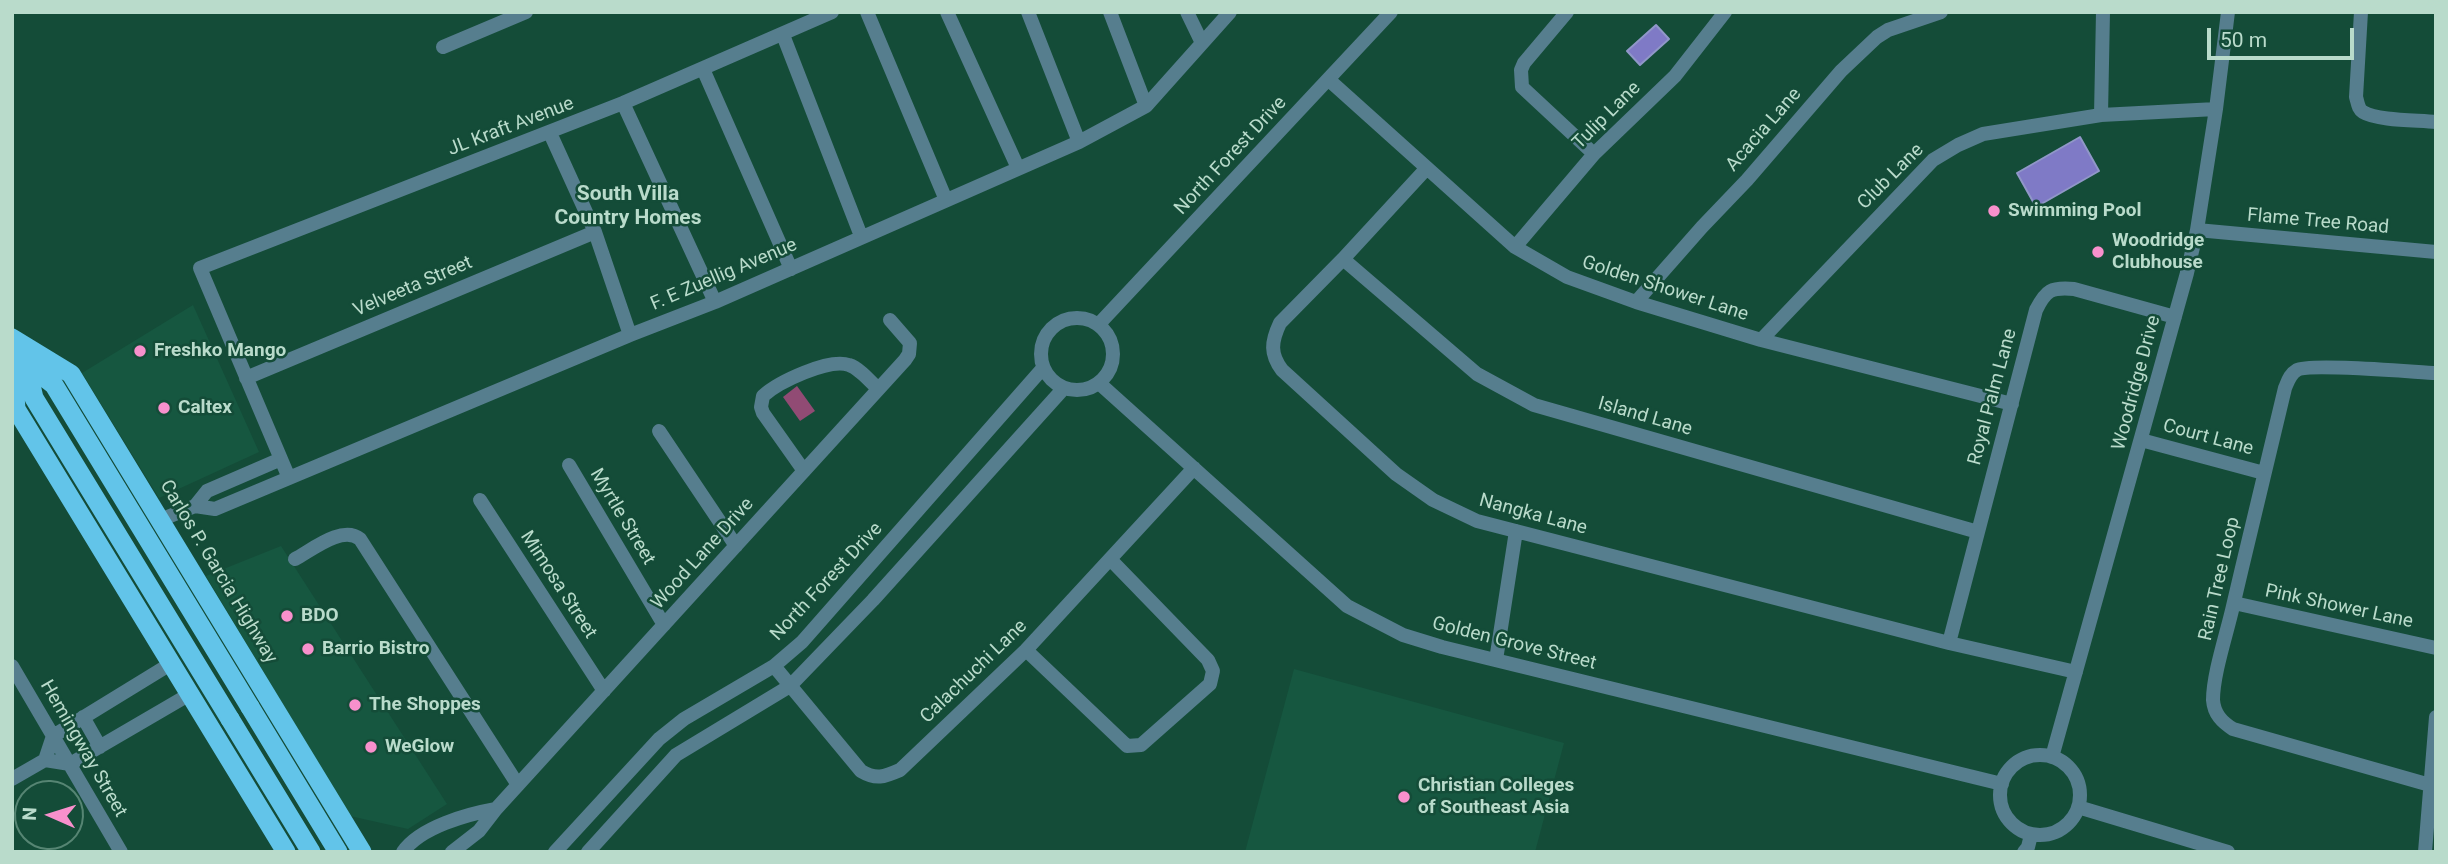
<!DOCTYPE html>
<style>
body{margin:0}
#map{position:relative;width:2448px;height:864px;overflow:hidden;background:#144c38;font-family:Roboto,sans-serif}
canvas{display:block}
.frame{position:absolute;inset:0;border:14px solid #b9dbcb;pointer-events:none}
.north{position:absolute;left:14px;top:780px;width:70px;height:70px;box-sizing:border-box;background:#144c38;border:2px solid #568573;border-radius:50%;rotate:273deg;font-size:19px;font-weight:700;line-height:28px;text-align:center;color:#b9dbcb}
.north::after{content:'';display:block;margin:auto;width:24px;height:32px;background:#f890cc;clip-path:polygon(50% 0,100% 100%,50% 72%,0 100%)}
.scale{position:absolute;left:2207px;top:28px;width:147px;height:32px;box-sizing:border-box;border:4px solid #b9dbcb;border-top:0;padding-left:9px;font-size:21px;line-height:24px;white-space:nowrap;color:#b9dbcb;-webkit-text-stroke:5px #144c38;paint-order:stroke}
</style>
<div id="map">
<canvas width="2448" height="864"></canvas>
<div class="frame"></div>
<div class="north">N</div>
<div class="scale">50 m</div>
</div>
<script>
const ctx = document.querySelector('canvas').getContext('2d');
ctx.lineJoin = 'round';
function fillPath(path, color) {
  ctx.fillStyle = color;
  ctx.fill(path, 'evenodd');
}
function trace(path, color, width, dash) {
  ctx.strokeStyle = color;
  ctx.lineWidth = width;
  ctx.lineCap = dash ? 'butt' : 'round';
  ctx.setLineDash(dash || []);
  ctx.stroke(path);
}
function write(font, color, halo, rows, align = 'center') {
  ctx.font = font + ' Roboto,sans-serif';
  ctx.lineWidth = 5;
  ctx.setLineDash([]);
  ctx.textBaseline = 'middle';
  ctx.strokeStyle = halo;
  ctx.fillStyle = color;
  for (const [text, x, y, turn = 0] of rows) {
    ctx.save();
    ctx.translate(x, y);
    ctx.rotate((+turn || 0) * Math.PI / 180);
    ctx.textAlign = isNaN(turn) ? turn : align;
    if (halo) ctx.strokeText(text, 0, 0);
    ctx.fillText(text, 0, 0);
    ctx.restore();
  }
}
fillPath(new Path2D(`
 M193,305L259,452L159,498L82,373Z
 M281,546L447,804L408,829L350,816L206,576Z
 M1294,669L1564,743L1535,852H1245Z`), '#165740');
fillPath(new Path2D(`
 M797,386L815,411L800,421L783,397Z`), '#914b74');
const water = new Path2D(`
 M1656,25L1669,39L1640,65L1627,51Z
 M2080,137L2099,171L2036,207L2017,173Z`);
fillPath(water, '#7f7ac6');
trace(water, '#9097c8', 2);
trace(new Path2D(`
 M867,12L946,200
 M947,12L1018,168
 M1028,12L1079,142
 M1110,12L1146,106
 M1187,12L1202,43
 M1567,12L1524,63L1521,70L1522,87L1594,154
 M2361,12L2356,97C2358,103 2358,109 2363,112C2378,121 2418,120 2436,122
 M783,35L861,236
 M443,47L526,12
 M703,69L791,269
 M1329,80L1515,247L1567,277L1636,302L1761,340L2012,404
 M623,103L715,302
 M2101,115L2103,12
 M550,133L595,232L630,335
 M1426,169L1343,259L1280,323C1271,342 1270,354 1282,370L1396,474L1433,500L1477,521L1949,643L2076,672
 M2197,230L2436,252
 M1515,247L1594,154L1675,76L1725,12
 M1343,259L1477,374L1534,405L1978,532
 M1636,302L1702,227L1747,180L1841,71L1877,37L1888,30L1941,12
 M1041 354a36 36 0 1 1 72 0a36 36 0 1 1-72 0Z
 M1098,325L1391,12
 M1761,340L1933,160L1958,145L1983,134L2101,115L2216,109
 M246,378L595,232
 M1099,383L1347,606L1403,635L1442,647L2002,784
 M659,431L736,546
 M2141,440L2264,473
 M569,465L664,625
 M804,471L763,413L761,407L763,396C778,382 829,358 849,365C859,368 870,381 878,389
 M289,478L200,268L623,103L832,12
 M480,500L604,691
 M195,506L215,509L630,335L715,302L1079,142L1146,106L1230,12
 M160,520L195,506L207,491L281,459
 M295,559C312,550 342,525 360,539L518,785
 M2234,603L2436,648
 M1949,643L2036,310C2046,290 2051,287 2074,289L2175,317
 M1026,650L1127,746L1141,745L1210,684L1213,671L1208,660L1110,559
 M1496,660L1516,531
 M12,666L121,852
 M774,666L861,771C876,780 884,777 900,770L1026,650L1194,468
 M83,717L100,747
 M2000 795a40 40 0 1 1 80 0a40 40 0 1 1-80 0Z
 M2052,757L2187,273L2197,230L2216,109L2228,12
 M45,760L70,764L190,694
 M12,779L45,760L53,736L172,663
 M2430,785L2233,729C2222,722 2214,714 2213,700C2213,674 2227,633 2233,606C2250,533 2268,460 2285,388C2288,381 2290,374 2297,370C2309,363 2414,372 2436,373
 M2078,807L2228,852
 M403,852C420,827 468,814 496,809
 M452,852L479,831L496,809L905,360L909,354L910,343L890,320
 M555,852L659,739L684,719L774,666L802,642L1043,368
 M588,852L676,755L790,686L873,600L1064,388
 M2024,852L2028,847L2031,835
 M2425,852L2436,717`), '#567e8e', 14);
trace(new Path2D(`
 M12,338L71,374L362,852
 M14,342L26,363L34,398L230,719
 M12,357L16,409L286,852
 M26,363L54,385L250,707`), '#62c4e9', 19);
trace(new Path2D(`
 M250,707L338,852
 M230,719L311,852`), '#62c4e9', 19);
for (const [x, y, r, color] of [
 [1994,211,7,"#f890cc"],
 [2098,252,7,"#f890cc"],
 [140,351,7,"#f890cc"],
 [164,408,7,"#f890cc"],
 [287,616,7,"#f890cc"],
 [308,649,7,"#f890cc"],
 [355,705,7,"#f890cc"],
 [371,747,7,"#f890cc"],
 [1404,797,7,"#f890cc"]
]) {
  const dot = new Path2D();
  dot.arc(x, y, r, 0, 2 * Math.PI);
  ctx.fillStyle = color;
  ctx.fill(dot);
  trace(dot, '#144c38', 2.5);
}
write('19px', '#b9dbcb', '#144c38', [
 ["Tulip Lane",1607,116,-45],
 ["JL Kraft Avenue",511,127,-21],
 ["Acacia Lane",1764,130,-49],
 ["North Forest Drive",1231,156,-47],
 ["Club Lane",1891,177,-45],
 ["Flame Tree Road",2318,222,5],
 ["F. E Zuellig Avenue",724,275,-23],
 ["Velveeta Street",413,287,-23],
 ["Golden Shower Lane",1665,289,18],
 ["Woodridge Drive",2137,383,-75],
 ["Royal Palm Lane",1993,397,-75],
 ["Island Lane",1645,417,16],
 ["Court Lane",2208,438,15],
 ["Nangka Lane",1533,515,15],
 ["Myrtle Street",622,517,59],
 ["Wood Lane Drive",703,554,-48],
 ["Carlos P. Garcia Highway",218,572,59],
 ["Rain Tree Loop",2220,579,-77],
 ["North Forest Drive",827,582,-47],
 ["Mimosa Street",558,585,57],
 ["Pink Shower Lane",2339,607,12],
 ["Golden Grove Street",1514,644,14],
 ["Calachuchi Lane",974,672,-44],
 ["Hemingway Street",83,749,60]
]);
write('bold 19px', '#b9dbcb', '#144c38', [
 ["Swimming Pool",2008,211],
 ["Woodridge",2112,241],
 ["Clubhouse",2112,263],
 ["Freshko Mango",154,351],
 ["Caltex",178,408],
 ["BDO",301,616],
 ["Barrio Bistro",322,649],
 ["The Shoppes",369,705],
 ["WeGlow",385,747],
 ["Christian Colleges",1418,786],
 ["of Southeast Asia",1418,808]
], 'left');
write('bold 21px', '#b9dbcb', '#144c38', [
 ["South Villa",628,195],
 ["Country Homes",628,219]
]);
</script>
